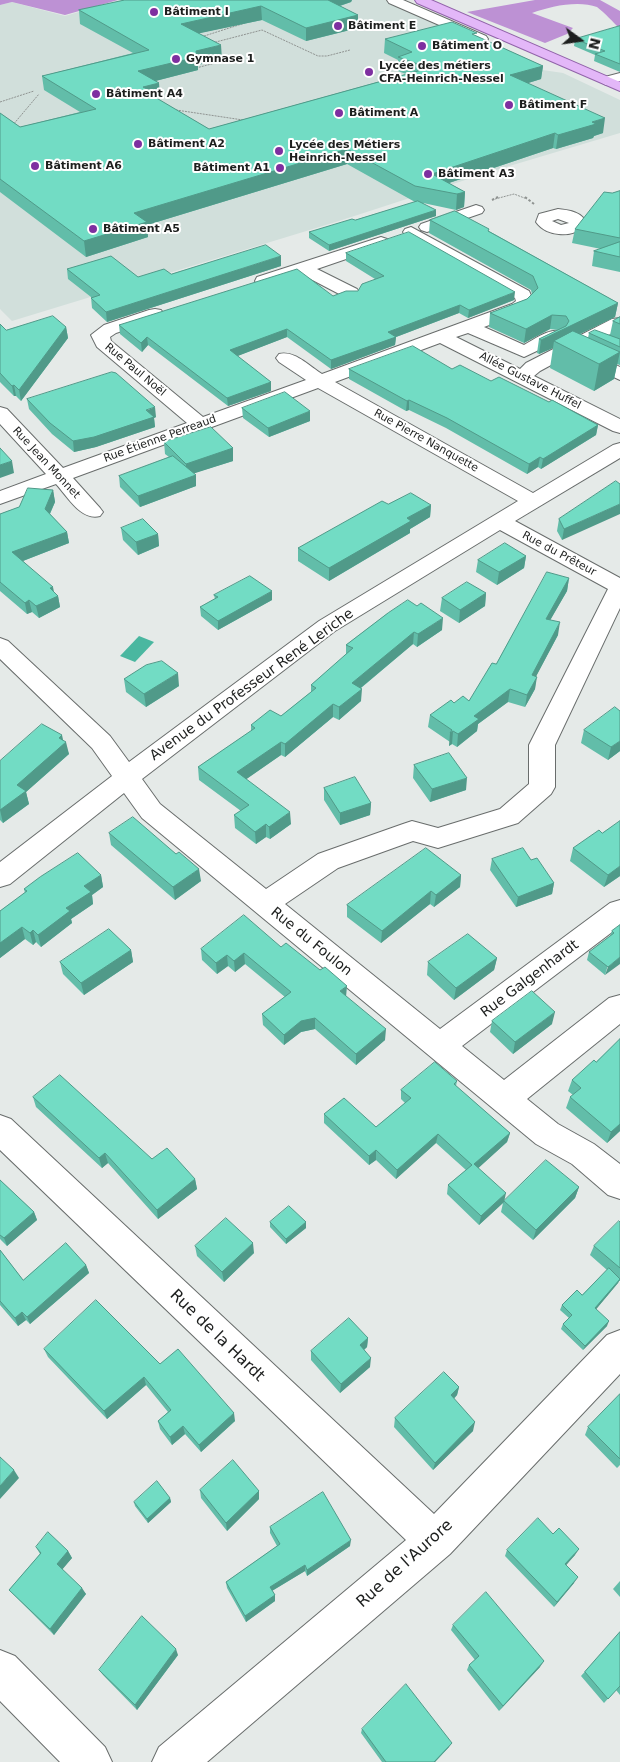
<!DOCTYPE html>
<meta charset="utf-8">
<style>
body{margin:0}
#map{position:relative;width:620px;height:1762px;overflow:hidden;background:#e5eae8;font-family:"DejaVu Sans",sans-serif}
canvas{display:block}
.north{position:absolute;left:555px;top:15px;width:50px;height:50px;-webkit-text-stroke:4px #fff;paint-order:stroke;rotate:104deg;font-size:14px;font-weight:700;line-height:20px;text-align:center;color:#1d1f1e}
.north::after{content:'';display:block;margin:auto;width:18px;height:22px;background:#1d1f1e;clip-path:polygon(50% 0,100% 100%,50% 72%,0 100%)}
</style>
<div id="map">
<canvas width="620" height="1762"></canvas>
<div class="north">N</div>
</div>
<script>
const ctx = document.querySelector('canvas').getContext('2d');
ctx.lineJoin = 'round';
function fillPath(path, color) {
  ctx.fillStyle = color;
  ctx.fill(path, 'evenodd');
}
function trace(path, color, width, dash) {
  ctx.strokeStyle = color;
  ctx.lineWidth = width;
  ctx.lineCap = dash ? 'butt' : 'round';
  ctx.setLineDash(dash || []);
  ctx.stroke(path);
}
function write(font, color, halo, rows, align = 'center') {
  ctx.font = font + ' "DejaVu Sans",sans-serif';
  ctx.lineWidth = 4;
  ctx.setLineDash([]);
  ctx.textBaseline = 'middle';
  ctx.strokeStyle = halo;
  ctx.fillStyle = color;
  for (const [text, x, y, turn = 0] of rows) {
    ctx.save();
    ctx.translate(x, y);
    ctx.rotate((+turn || 0) * Math.PI / 180);
    ctx.textAlign = isNaN(turn) ? turn : align;
    if (halo) ctx.strokeText(text, 0, 0);
    ctx.fillText(text, 0, 0);
    ctx.restore();
  }
}
fillPath(new Path2D(`
 M120,0H397L529,68L563,73L620,100V133L496,170L339,221L12,321L0,309V5L12,2L65,16Z`), '#d1dfdb');
fillPath(new Path2D(`
 M0,0H118L65,15L12,2L0,5Z
 M535,0H600L620,11V29C613,22 605,13 597,7C579,0 550,6 532,13L573,28L567,34L545,43L467,12Z`), '#bd91d4');
fillPath(new Path2D(`
 M139,636L154,642L135,662L120,656Z`), '#4ab7a0');
const minor = new Path2D(`
 M387,0H403L486,36L488,39L486,42H478L389,3Z
 M620,73V81L606,85L599,81L601,78Z
 M476,205L482,207L484,210L482,213L427,232L421,230L419,227L421,224Z
 M558,209C568,210 584,212 586,224C575,239 546,237 536,222L539,214ZM558,219L569,223L561,225L552,221Z
 M411,227L529,291L534,302L524,312L484,327L524,345C535,339 549,328 562,331L565,335L562,339L524,357L468,333L456,337L520,369L526,363L612,319L620,318V329L580,350L587,351L620,367V380L575,359L573,353L540,371L534,376L620,419V433L613,431L440,343L335,382L533,493L613,445L620,443V458L515,521L620,578V608L555,745V787L551,794L518,823L438,848L413,841L338,868L285,904L440,1029L610,903L620,900V926L462,1046L504,1080L609,998L620,995V1024L527,1099L558,1124L594,1144L620,1164V1199L608,1195L572,1164L536,1144L142,818L124,793L10,884L0,887V862L112,776L92,748L0,659V638L8,641L110,736L129,762L319,621L518,501L318,388L73,478L100,508L103,512L100,516C81,521 68,497 56,484L0,504V491L46,474L0,424V407L7,409L63,468L187,423L97,347L91,335L104,325L149,310L155,309L161,310L164,314L161,318L116,333L110,337L111,341L203,417L306,380L279,362L276,358L279,354C294,350 309,366 322,374L512,304L516,301L515,298L405,235L403,232L405,229ZM500,530L608,589L529,745V784L500,809L438,828L412,821L403,824L318,854L266,889L160,804L142,779L335,631Z
 M381,237L387,239L389,242L387,245L317,269L357,289L360,293L357,297L351,298L345,297L301,274L263,286L257,285L255,281L257,277Z
 M0,1115L11,1119L434,1514L607,1335L620,1330V1374L450,1554L207,1762H152L159,1747L406,1540L0,1150Z
 M0,1650L15,1656L105,1747L112,1762H60L0,1701Z`);
const major = new Path2D(`
 M415,0H431L620,82V91L417,3Z`);
trace(minor, '#696d6c', 2);
trace(major, '#9163a9', 2);
trace(new Path2D(`
 M201,37L245,23
 M212,43L262,30L318,56H327L350,50
 M196,68L231,59L218,53
 M396,74L400,73
 M0,102L34,91
 M176,110L243,120
 M12,126L39,94
 M495,199L514,194L527,199`), '#8f9391', 1, [2, 1]);
trace(new Path2D(`
 M525,197L534,204
 M492,200L498,197`), '#8f9391', 2, [2.5, 2]);
fillPath(minor, '#fff');
fillPath(major, '#e3b7f8');
fillPath(new Path2D(`
 M125,0H352L351,2L340,6L358,15V28L306,41L262,20L199,33L222,59L198,65V70L155,81L160,97L156,98L209,129L406,74L398,71V60L384,53L385,39L476,36L543,66L541,79L528,83L603,133L594,136L593,138L556,149L553,148L449,183L465,192L464,207L456,210L423,203L436,216L329,251L309,238V232L355,220L415,202L347,164L147,225L148,237L86,257L0,192V113L20,127L80,112L44,90L42,76L133,53L80,24L79,10Z
 M620,26V72L594,61L595,55L574,46L575,39Z
 M620,191V272L592,266L594,251L601,249L572,243L575,229L612,193Z
 M430,220L489,231L618,303L615,317L580,334L588,338L589,333L610,335L613,321L620,317V365L617,364L614,379L594,391L550,368L553,348L539,354L537,353L539,339L558,330L550,329L524,343L489,327L490,313L527,299L532,294L531,290L429,233Z
 M346,253L514,300L468,318L459,313L396,337L395,345L331,369L287,337L237,356L271,382V391L228,406L148,345L142,352L120,334L119,325L333,296L358,291L375,279L346,261Z
 M281,266L107,322L92,308L91,297L68,279L67,269L138,277Z
 M0,324L6,330L66,327L68,338L21,401L16,396H14L0,382Z
 M349,369H452L491,381L549,402L598,425L596,435L541,469L538,467L527,474L446,428L409,410L406,411L349,379Z
 M27,399L156,417L154,418L155,427L96,447L74,452L52,434L29,409Z
 M242,408L310,421L269,437L243,418Z
 M164,442L233,448V461L194,473L196,486L140,507L120,487L119,476L169,457L165,454Z
 M616,481L562,540L557,531L559,519Z
 M53,490L55,502L50,514L67,532L69,543L23,561L58,596L60,607L39,618L32,612L27,614L0,591V514L19,507Z
 M388,504L431,505L430,517L410,529V533L329,581L298,561V548Z
 M121,528L158,534L159,546L138,555L123,540Z
 M526,556L524,568L497,585L476,572L478,560Z
 M569,578L567,591L550,620L558,635L536,676L535,689L525,707L508,702L478,724L477,731L457,747L452,744L449,746L450,742L428,727L430,715L454,703L469,701L496,664Z
 M486,593L485,606L459,623L440,611L442,598Z
 M214,595L272,600L218,630L201,616L200,607L215,599Z
 M388,613L442,630L417,647L413,644L361,688V701L339,720L333,717L285,757L281,755L246,779L291,824L270,839L266,837L256,844L235,828L234,815L241,811L199,780L198,767L251,731V725L281,716L311,692V685L346,655V645Z
 M124,679L179,686L146,707L126,692Z
 M584,730L620,751L608,760L581,743Z
 M63,740L69,754L26,792L29,804L3,823L0,820V761Z
 M414,765L466,790L430,802L413,778Z
 M324,788L371,803L370,815L340,825L324,800Z
 M109,833L201,881L175,900L111,845Z
 M602,833L620,876L604,887L570,861L573,848Z
 M492,859L531,860L554,883L552,894L516,907L490,870Z
 M101,875L103,887L92,895L93,904L71,919L72,923L41,947L36,942L33,945L25,939L0,958V911L25,893L24,889Z
 M461,875L460,887L434,907L430,904L381,943L347,917V905Z
 M620,925L605,975L587,960L589,952L610,936L612,931Z
 M281,947L346,996L385,1040L356,1065L315,1029L301,1032L284,1045L263,1025L262,1014L285,997L245,964L235,972L228,966L217,974L202,960L201,949Z
 M131,950L133,962L84,995L63,974L60,962Z
 M497,958L494,970L454,1000L427,975L428,962Z
 M492,1021L552,1024L513,1054L490,1032Z
 M620,1039V1131L607,1143L566,1108L570,1097L573,1095L568,1091L572,1080L596,1062Z
 M457,1081L456,1086L510,1133L507,1142L478,1168L505,1201L579,1187L575,1198L533,1240L501,1212L503,1203L479,1225L447,1194L448,1185L466,1170L436,1143L396,1179L376,1160L369,1165L324,1123V1114L376,1127L405,1103L401,1099V1090Z
 M33,1097L152,1159L195,1179L197,1189L158,1219L108,1163L102,1168L36,1107Z
 M0,1180L34,1212L37,1220L7,1246L0,1239Z
 M270,1222H306V1228L286,1244L270,1227Z
 M620,1222V1281H619L618,1283L596,1309L607,1326L583,1350L561,1329L563,1324L569,1318L560,1310L562,1305L582,1295L607,1270L590,1255L594,1246Z
 M195,1246L254,1253L224,1282L197,1256Z
 M0,1250L23,1280L86,1265L89,1273L30,1324L26,1320L18,1326L0,1305Z
 M368,1338L367,1347L364,1350L370,1367L340,1393L311,1360V1351Z
 M44,1349L160,1364L235,1421L201,1452L185,1434L172,1445L160,1429L158,1421L168,1412L146,1385L107,1419L48,1357Z
 M459,1387L457,1395L454,1399L473,1431L433,1470L394,1427L395,1418Z
 M620,1394V1465L617,1468L585,1435L588,1427Z
 M200,1490L259,1491V1499L227,1531L201,1498Z
 M170,1498L171,1502L148,1523L135,1506L134,1502Z
 M270,1527L350,1546L307,1576L305,1571L272,1591L275,1595V1601L246,1622L227,1588L226,1582L277,1546L270,1533Z
 M553,1534L575,1555L566,1564L574,1583L554,1607L505,1556L507,1550Z
 M36,1547L68,1551L72,1558L62,1569L86,1594L54,1635L9,1590L40,1554Z
 M620,1581V1597L613,1589Z
 M453,1625L540,1667L499,1711L467,1670L469,1665L475,1660L451,1630Z
 M620,1632V1695L616,1690L604,1703L581,1676Z
 M178,1655L137,1710L103,1675L99,1670Z
 M362,1729L449,1747L435,1762H382L361,1733Z`), '#62bda9');
fillPath(new Path2D(`
 M324,0H352L351,2L324,11Z
 M261,6L262,20L182,37L181,24Z
 M358,15V28L306,41V28Z
 M221,45L222,59L198,65V70L140,85L138,71L196,51Z
 M543,66L541,79L509,89L510,75Z
 M159,83L160,97L153,99L143,87Z
 M605,118L603,133L594,136L593,138L556,149L558,135L592,122Z
 M555,133L553,148L431,189L432,174Z
 M347,149V164L147,225L148,237L86,257L84,241L134,213Z
 M465,192L464,207L456,210L457,194Z
 M436,210V216L329,251V245Z
 M281,256V266L107,322L106,312Z
 M515,292L514,300L468,318L469,310Z
 M618,303L615,317L559,344L554,341L553,348L539,354L541,340Z
 M460,305L459,313L396,337L395,345L331,369V360L388,332Z
 M552,315L550,329L524,343L526,329Z
 M66,327L68,338L21,401L19,390Z
 M287,329V337L230,359V350Z
 M147,337L148,345L142,352L141,343Z
 M620,352L614,379L594,391L599,364Z
 M271,382V391L228,406L227,398Z
 M14,385L16,396H14L12,386Z
 M409,400V410L406,411L407,401Z
 M155,407L156,417L154,418L155,427L96,447L74,452L73,441Z
 M310,411V421L269,437L268,428Z
 M598,425L596,435L541,469L543,459Z
 M233,448V461L186,476V464Z
 M540,457L538,467L527,474L529,464Z
 M12,461L14,473L0,478V465Z
 M196,475V486L140,507L138,496Z
 M53,490L55,502L47,520L45,509Z
 M620,504V514L562,540L564,529Z
 M431,505L430,517L410,529V533L329,581V568L407,518Z
 M67,532L69,543L15,564L12,552Z
 M158,534L159,546L138,555L136,542Z
 M526,556L524,568L497,585L499,572Z
 M569,578L567,591L544,631L546,619Z
 M53,587L55,597L58,596L60,607L39,618L36,606L50,588Z
 M272,591V600L218,630V621Z
 M486,593L485,606L459,623L460,610Z
 M29,600L32,612L27,614L25,603Z
 M443,618L442,630L417,647L418,634Z
 M560,622L558,635L530,688L532,675Z
 M414,632L413,644L351,696L352,683Z
 M178,673L179,686L146,707L144,694Z
 M537,677L535,689L525,707L527,695Z
 M362,689L361,701L339,720V707Z
 M510,689L508,702L478,724L477,731L457,747L458,734L474,716Z
 M333,704V717L285,757V744Z
 M453,731L452,744L449,746L450,733Z
 M62,735L64,744L66,742L69,754L26,792L29,804L3,823L0,810L17,785L59,738Z
 M620,741V751L608,760L611,747Z
 M281,742V755L238,785L237,772Z
 M467,778L466,790L430,802L432,789Z
 M371,803L370,815L340,825V813Z
 M290,812L291,824L270,839L269,827Z
 M266,824V837L256,844L255,832Z
 M620,866V876L604,887L608,875Z
 M199,869L201,881L175,900L173,887Z
 M101,875L103,887L92,895L93,904L71,919L72,923L41,947L38,935L66,908L84,886Z
 M461,875L460,887L434,907L436,895Z
 M554,883L552,894L516,907L518,897Z
 M431,891L430,904L381,943L382,931Z
 M22,927L25,939L0,958V943Z
 M33,930L36,942L33,945L30,933Z
 M131,950L133,962L84,995L81,983Z
 M244,953L245,964L235,972L234,961Z
 M227,955L228,966L217,974L216,963Z
 M620,957V964L605,975L608,967Z
 M497,958L494,970L454,1000L456,988Z
 M347,986L346,997L340,991Z
 M555,1012L552,1024L513,1054L515,1042Z
 M315,1018V1029L301,1032L284,1045V1035L301,1021Z
 M386,1029L385,1040L356,1065V1054Z
 M620,1124V1131L607,1143L611,1132Z
 M510,1133L507,1142L473,1173L474,1164Z
 M438,1134L436,1143L396,1179L397,1170Z
 M376,1150V1160L369,1165V1156Z
 M105,1153L108,1163L102,1168L99,1158Z
 M195,1179L197,1189L158,1219L157,1210Z
 M579,1187L575,1198L533,1240L536,1230Z
 M506,1193L504,1202L479,1225L481,1216Z
 M34,1212L37,1220L7,1246L4,1238Z
 M306,1222V1228L286,1244V1239Z
 M253,1243L254,1253L224,1282L222,1272Z
 M86,1265L89,1273L30,1324L27,1317Z
 M620,1279L618,1283L593,1313L595,1308Z
 M22,1312L26,1320L18,1326L15,1318Z
 M609,1321L607,1326L583,1350L585,1346Z
 M368,1338L367,1347L359,1354L360,1345Z
 M371,1358L370,1367L340,1393L341,1384Z
 M144,1377L146,1385L107,1419L104,1411Z
 M459,1387L457,1395L448,1404L451,1395Z
 M234,1413L235,1421L201,1452L199,1445Z
 M475,1422L473,1431L433,1470L435,1463Z
 M183,1426L185,1434L172,1445L170,1437Z
 M14,1470L19,1478L0,1499V1486Z
 M259,1491V1499L227,1531L226,1523Z
 M170,1498L171,1502L148,1523L147,1519Z
 M351,1540L350,1546L307,1576V1570Z
 M579,1549L575,1555L562,1570L565,1564Z
 M68,1551L72,1558L61,1571L57,1564Z
 M305,1565V1571L270,1592V1587Z
 M578,1577L574,1583L554,1607L557,1602Z
 M82,1588L86,1594L54,1635L50,1629Z
 M275,1595V1601L246,1622L245,1616Z
 M176,1649L178,1655L137,1710L135,1705Z
 M544,1661L540,1667L499,1711L503,1706Z
 M452,1743L449,1747L435,1762H434Z`), '#509a89');
const building = new Path2D(`
 M125,0H328L358,15L306,28L261,6L181,24L221,45L196,51L197,57L138,71L159,83L143,87L153,92L148,93L209,129L429,68L398,57L412,52L385,39L452,22L477,33L472,34L543,66L510,75L605,118L592,122L596,124L558,135L555,133L432,174L465,192L457,194L415,186L347,149L134,213L147,222L84,241L0,179V113L20,127L96,109L42,76L149,50L79,10Z
 M620,26V64L595,54L605,51L575,39Z
 M620,191V238L575,229L604,192L612,193Z
 M418,201L436,210L329,245L309,232L352,219L355,220Z
 M455,211L489,229L488,231L618,303L541,340L539,339L566,326L569,321L566,316L552,315L526,329L490,313L527,299L538,288L533,276L430,220Z
 M409,232L515,292L469,310L460,305L388,332L396,337L331,360L287,329L230,350L271,382L227,398L147,337L141,343L119,325L297,269L333,296L346,291H358L362,284L384,276L346,253Z
 M620,242V257L594,251Z
 M266,245L281,256L106,312L91,298L100,295L67,269L111,256L138,277L164,269L171,274Z
 M53,316L66,327L19,390L14,385L12,386L0,373V324L6,330Z
 M620,317V324L613,321Z
 M595,330L620,339V347L589,333Z
 M573,331L620,352L599,364L554,341Z
 M413,346L452,369L460,365L491,381L499,377L549,402L552,400L598,425L543,459L540,457L529,464L447,418L409,400L407,401L349,369Z
 M112,372L116,373L155,407L146,410L154,417L94,437L73,441L50,423L27,399Z
 M285,392L310,411L268,428L242,408Z
 M211,427L233,448L186,464L164,442Z
 M0,448L12,461L0,465Z
 M173,456L196,475L138,496L119,476Z
 M616,481L620,484V504L564,529L559,519Z
 M28,488L53,490L45,509L67,532L12,552L53,587L50,588L58,596L36,606L29,600L25,603L0,582V514L19,507Z
 M411,493L431,505L407,518L411,521L329,568L298,548L382,501L388,504Z
 M143,519L158,534L136,542L121,528Z
 M505,543L526,556L499,572L478,560Z
 M547,572L569,578L546,619L560,622L532,675L537,677L527,695L510,689L474,716L479,719L458,734L453,731L450,733L452,730L430,715L451,700L454,703L463,696L469,701L492,663L496,664Z
 M250,576L272,591L218,621L200,607L218,597L214,595Z
 M467,582L486,593L460,610L442,598Z
 M408,600L417,606L421,603L443,618L418,634L414,632L352,683L362,689L339,707L333,704L285,744L281,742L237,772L290,812L269,827L266,824L255,832L234,815L249,805L198,767L255,728L251,725L270,710L281,716L316,688L311,685L353,648L346,645L388,613Z
 M162,661L178,673L144,694L124,679L146,665Z
 M615,707L620,711V741L611,747L584,730Z
 M42,724L62,735L59,738L66,742L17,785L26,791L0,810V761Z
 M449,753L467,778L432,789L414,765Z
 M355,777L371,803L340,813L324,788Z
 M133,817L176,854L179,852L199,869L173,887L109,833Z
 M620,821V866L608,875L573,848L599,830L602,833Z
 M426,848L461,875L436,895L431,891L382,931L347,905Z
 M523,848L531,860L537,858L554,883L518,897L492,859Z
 M78,853L101,875L84,886L91,892L66,908L70,911L38,935L33,930L30,933L22,927L0,943V911L27,891L24,889L40,877Z
 M244,915L281,947L286,943L320,970L325,967L347,986L340,991L386,1029L356,1054L315,1018L301,1021L284,1035L262,1014L291,992L244,953L234,961L227,955L216,963L201,949Z
 M620,925V957L608,967L589,952L614,933L612,931Z
 M109,929L131,950L81,983L60,962Z
 M468,934L497,958L456,988L428,962Z
 M532,991L555,1012L515,1042L492,1021Z
 M620,1039V1124L611,1132L570,1097L581,1088L572,1080L594,1060L596,1062Z
 M435,1062L457,1081L454,1084L510,1133L474,1164L506,1193L481,1216L448,1185L472,1165L438,1134L397,1170L376,1150L369,1156L324,1114L344,1098L376,1127L411,1098L401,1090Z
 M60,1075L152,1159L167,1148L195,1179L157,1210L105,1153L99,1158L33,1097Z
 M546,1160L579,1187L536,1230L504,1201Z
 M0,1180L34,1212L4,1238L0,1235Z
 M289,1206L306,1222L286,1239L270,1222Z
 M226,1218L253,1243L222,1272L195,1246Z
 M619,1221L620,1222V1268L594,1246Z
 M66,1243L86,1265L27,1317L22,1312L15,1318L0,1301V1250L23,1280Z
 M609,1268L620,1279L595,1308L609,1321L585,1346L563,1324L572,1315L562,1305L577,1290L582,1295Z
 M96,1300L160,1364L178,1349L234,1413L199,1445L183,1426L170,1437L158,1421L171,1410L144,1377L104,1411L44,1349Z
 M349,1318L368,1338L360,1345L371,1358L341,1384L311,1351Z
 M444,1372L459,1387L451,1395L475,1422L435,1463L395,1418Z
 M620,1394V1459L588,1427Z
 M0,1457L14,1470L0,1486Z
 M233,1460L259,1491L226,1523L200,1490Z
 M157,1481L170,1498L147,1519L134,1502Z
 M323,1492L351,1540L307,1570L305,1565L270,1587L275,1595L245,1616L226,1582L280,1544L270,1527Z
 M538,1518L553,1534L559,1528L579,1549L565,1564L578,1577L557,1602L507,1550Z
 M48,1532L68,1551L57,1564L82,1588L50,1629L9,1590L41,1553L36,1547Z
 M486,1592L544,1661L503,1706L469,1665L479,1656L453,1625Z
 M142,1616L176,1649L135,1705L99,1670Z
 M620,1632V1686L608,1699L585,1672Z
 M406,1684L452,1743L434,1762H386L362,1729Z`);
fillPath(building, '#72dcc4');
trace(building, '#509a89', 1);
for (const [x, y, r, color] of [
 [154,12,5,"#7e2fa0"],
 [338,26,5,"#7e2fa0"],
 [422,46,5,"#7e2fa0"],
 [176,59,5,"#7e2fa0"],
 [369,72,5,"#7e2fa0"],
 [96,94,5,"#7e2fa0"],
 [509,105,5,"#7e2fa0"],
 [339,113,5,"#7e2fa0"],
 [138,144,5,"#7e2fa0"],
 [279,151,5,"#7e2fa0"],
 [35,166,5,"#7e2fa0"],
 [280,168,5,"#7e2fa0"],
 [428,174,5,"#7e2fa0"],
 [93,229,5,"#7e2fa0"]
]) {
  const dot = new Path2D();
  dot.arc(x, y, r, 0, 2 * Math.PI);
  ctx.fillStyle = color;
  ctx.fill(dot);
  trace(dot, '#fff', 2);
}
write('bold 11px', '#1d1f1e', '#fff', [
 ["Bâtiment I",164,12],
 ["Bâtiment E",348,26],
 ["Bâtiment O",432,46],
 ["Gymnase 1",186,59],
 ["Lycée des métiers",379,66],
 ["CFA-Heinrich-Nessel",379,79],
 ["Bâtiment A4",106,94],
 ["Bâtiment F",519,105],
 ["Bâtiment A",349,113],
 ["Bâtiment A2",148,144],
 ["Lycée des Métiers",289,145],
 ["Heinrich-Nessel",289,158],
 ["Bâtiment A6",45,166],
 ["Bâtiment A1",270,168,"right"],
 ["Bâtiment A3",438,174],
 ["Bâtiment A5",103,229]
], 'left');
write('11px', '#1d1f1e', '#fff', [
 ["Rue Paul Noël",135,370,40],
 ["Allée Gustave Huffel",530,381,27],
 ["Rue Étienne Perreaud",160,439,-20],
 ["Rue Pierre Nanquette",426,441,29],
 ["Rue Jean Monnet",46,463,47],
 ["Rue du Prêteur",559,554,28]
]);
write('14px', '#1d1f1e', '#fff', [
 ["Avenue du Professeur René Leriche",252,685,-36],
 ["Rue du Foulon",311,942,39],
 ["Rue Galgenhardt",530,979,-37]
]);
write('16px', '#1d1f1e', '#fff', [
 ["Rue de la Hardt",217,1336,44],
 ["Rue de l'Aurore",405,1564,-42]
]);
</script>
